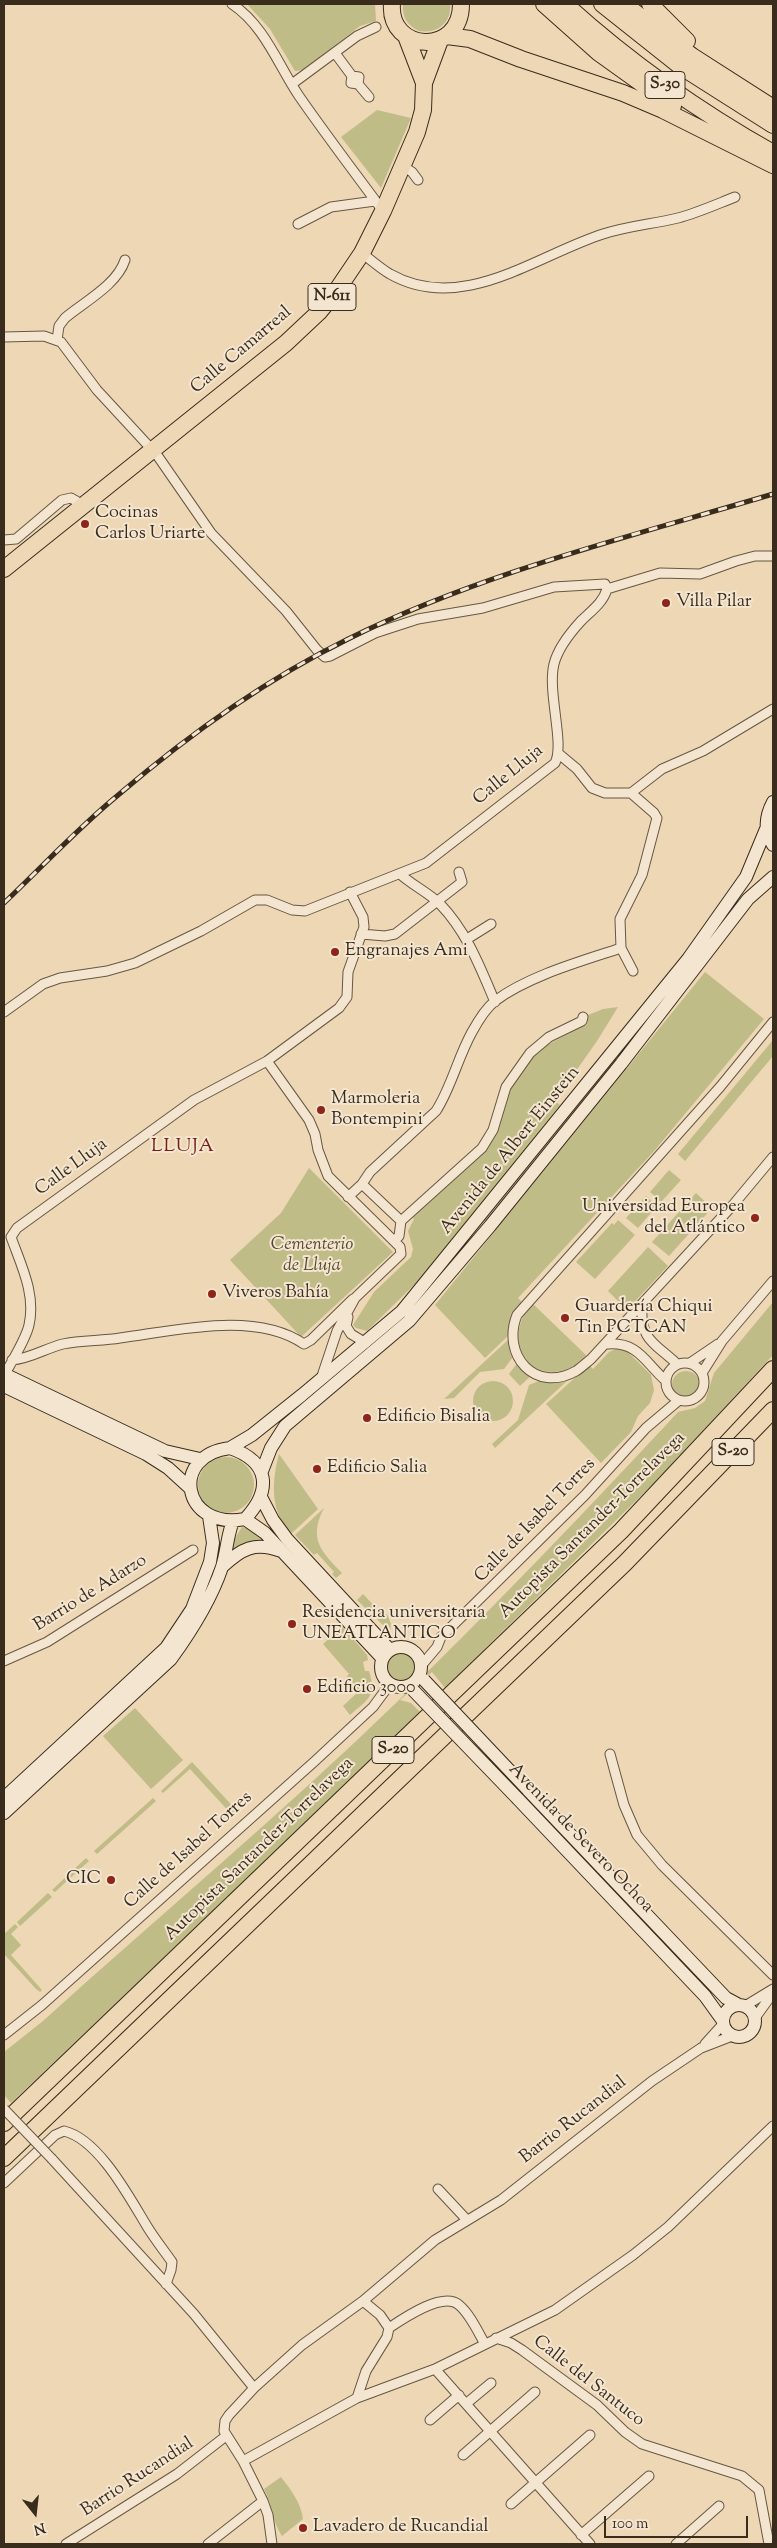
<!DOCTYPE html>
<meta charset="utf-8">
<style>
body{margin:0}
#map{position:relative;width:777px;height:2548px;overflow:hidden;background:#edd7b5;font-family:"Sorts Mill Goudy",serif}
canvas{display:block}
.frame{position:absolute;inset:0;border:5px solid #3a2c1d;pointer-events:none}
.north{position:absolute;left:10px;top:2488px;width:50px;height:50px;-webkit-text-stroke:4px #f3e5cf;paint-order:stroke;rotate:164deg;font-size:14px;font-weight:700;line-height:20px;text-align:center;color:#3a2c1d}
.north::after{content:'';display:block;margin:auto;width:18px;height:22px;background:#3a2c1d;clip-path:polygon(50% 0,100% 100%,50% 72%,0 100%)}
.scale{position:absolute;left:604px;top:2516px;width:144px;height:22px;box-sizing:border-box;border:2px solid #3a2c1d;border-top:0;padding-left:6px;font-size:15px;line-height:18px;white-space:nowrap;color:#3a2c1d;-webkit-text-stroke:4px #f3e5cf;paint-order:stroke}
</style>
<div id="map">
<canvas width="777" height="2548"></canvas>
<div class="frame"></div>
<div class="north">N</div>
<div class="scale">100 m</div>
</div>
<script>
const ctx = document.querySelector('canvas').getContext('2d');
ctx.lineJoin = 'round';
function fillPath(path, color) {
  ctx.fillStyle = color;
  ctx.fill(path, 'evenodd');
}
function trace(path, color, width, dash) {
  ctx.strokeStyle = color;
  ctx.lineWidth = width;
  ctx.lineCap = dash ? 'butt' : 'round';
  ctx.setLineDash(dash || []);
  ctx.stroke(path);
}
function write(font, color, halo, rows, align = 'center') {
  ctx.font = font + ' "Sorts Mill Goudy",serif';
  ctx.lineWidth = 4;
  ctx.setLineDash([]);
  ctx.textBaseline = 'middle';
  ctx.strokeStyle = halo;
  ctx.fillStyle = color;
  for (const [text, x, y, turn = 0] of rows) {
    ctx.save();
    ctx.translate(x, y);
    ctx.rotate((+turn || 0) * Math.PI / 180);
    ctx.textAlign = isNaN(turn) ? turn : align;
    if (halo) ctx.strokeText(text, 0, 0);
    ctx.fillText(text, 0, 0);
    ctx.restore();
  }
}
fillPath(new Path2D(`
 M247,4H375L376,21L360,26L303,70L295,71L270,29Z
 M403,4H450C452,23 437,34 419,31C407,25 402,17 403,4Z
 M377,110L411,118L381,188L341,137Z
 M705,972L764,1019L655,1150L518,1298L522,1302L512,1317L509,1335L485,1358L435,1305Z
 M618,1007L597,1041L555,1101L560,1105L417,1282L367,1331L356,1328L353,1325L374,1292L411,1257L413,1249L408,1231L414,1219L412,1217L486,1149L514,1080L528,1060L543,1047L587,1024L588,1015L603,1009Z
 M773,1040V1056L685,1161L678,1154Z
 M309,1168L393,1252L301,1337L230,1260L281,1213Z
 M669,1170L681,1180L661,1202L650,1192Z
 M696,1193L712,1208L669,1256L652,1242Z
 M646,1196L657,1206L638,1228L626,1218Z
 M618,1220L635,1235L595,1279L576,1262L612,1223L614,1225Z
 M648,1247L668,1266L627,1310L608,1291Z
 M773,1302V1355L655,1482L445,1688L432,1672L400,1700L411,1703L421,1713L11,2103L4,2095V2052L43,2021C161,1914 284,1812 398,1701C494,1607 587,1510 678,1412L695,1408L705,1401L714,1373Z
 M532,1303L587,1356C543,1398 494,1349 532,1303Z
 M509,1339L513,1357L504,1369L480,1372L454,1398L444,1399Z
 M616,1349L626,1350L651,1375L654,1390L650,1403L638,1416L631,1432L601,1463L546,1404L589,1365L593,1369L609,1352Z
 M518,1362L532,1375L520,1386L509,1374Z
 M672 1385a14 14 0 1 1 28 0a14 14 0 1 1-28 0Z
 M569,1379L495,1448L492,1444L518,1420L529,1385L541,1380Z
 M473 1401a20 20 0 1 1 40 0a20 20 0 1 1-40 0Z
 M279,1454L318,1509L292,1533C269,1513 272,1481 279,1454Z
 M198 1485a28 28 0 1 1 56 0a28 28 0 1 1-56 0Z
 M324,1508C308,1539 321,1551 342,1573L336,1578L332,1574L334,1572L317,1553L314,1555L295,1535Z
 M242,1527L251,1529L267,1541L230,1553L232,1543Z
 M363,1594L384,1616L387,1614L391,1624L390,1632L357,1600Z
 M342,1626L367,1655L368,1660L363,1662L365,1671H369C377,1697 368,1699 350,1715L343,1706L359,1691L347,1676L349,1674L323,1644Z
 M385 1667a16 16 0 1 1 32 0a16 16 0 1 1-32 0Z
 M135,1708L183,1760L151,1789L103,1736Z
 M192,1762L238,1812L233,1816L190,1769L163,1793L161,1791Z
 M153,1798L156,1801L97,1854L94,1851Z
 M86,1858L89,1861L55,1892L52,1890Z
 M48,1893L52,1897L20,1926L17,1922Z
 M15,1924L18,1927L11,1934L21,1945L11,1955L42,1990L40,1992L36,1989L4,1954V1934Z
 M281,2477C291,2490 301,2503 303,2519L282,2536C272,2522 272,2504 264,2489Z`), '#c0bc88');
const street = new Path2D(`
 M232,4C265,26 278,65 299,96C326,135 355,173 383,211
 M335,53L352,76L359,77L358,84L351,83L352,76
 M292,84L357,36L376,27
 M358,84L369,97
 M403,166L412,172L418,180
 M298,224L331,207L375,201
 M362,253C371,260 380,268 390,274C462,315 537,255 603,234C628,226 653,224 678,218C697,213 717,204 735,197
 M4,337L44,336L61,342L97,390L157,455L211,533L286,611L317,650L325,657L330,656L375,633L418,619L483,608L554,587L605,584L607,589
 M57,340L59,326L65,318C84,302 117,285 125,260
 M4,540L16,539L62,500L71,498L83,505
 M607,589L660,573L700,574L736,561L755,556H773
 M559,754L577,769L592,788L605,793H631L654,813L657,818L642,875L620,919L621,948L633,971
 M631,793L662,769L703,751L773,709
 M400,874C412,885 429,893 440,904C467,932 480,967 495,1002
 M361,934L385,936L395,934L462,882L459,872
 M467,939L491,924
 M4,1012L43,984L60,978L107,971L135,963L201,931L255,900H267L292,910L305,911L426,863L555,763C565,744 547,692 554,664C558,648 570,633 581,621C591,611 603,603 607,589
 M773,1022L720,1087L517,1315C501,1355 535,1394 576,1371C581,1368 586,1363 591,1359L733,1205L773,1157
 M267,1061L309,1120L315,1134L318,1150L328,1176L400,1247L401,1254L355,1298L337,1331L321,1379
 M362,1184L401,1221
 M348,1197L362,1184L370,1172L436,1111C451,1088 458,1057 472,1032C478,1021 485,1009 495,1001C528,976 582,961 621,948
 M394,1241L399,1236L401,1221L482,1148L493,1130L506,1087L530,1053L549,1037L582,1021L583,1017
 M642,1306C640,1341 655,1343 677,1364
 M348,1317L346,1326L351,1334L366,1343
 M608,1344C638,1342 645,1362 665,1380
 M12,1360C30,1359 46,1348 63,1344C81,1340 102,1341 120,1338C174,1331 255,1310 304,1344L311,1340L353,1299
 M666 1382a19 19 0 1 1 38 0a19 19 0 1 1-38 0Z
 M690,1363L718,1344
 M702,1373L722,1341L773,1281
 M5,1374C12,1361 26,1339 29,1325C36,1294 21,1265 11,1237L17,1228L194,1100L267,1061L339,1008L347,997L348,972L364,927L363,917L350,892
 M4,1661L47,1642L193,1550
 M421,1666L437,1647L441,1637L585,1495L646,1428L678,1401
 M610,1754L624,1805L637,1835L662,1865L773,1975
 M745,2006L773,1989
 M755,2018L773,1993
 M4,2035L42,2005L315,1761L373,1707L390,1684
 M705,2044L723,2024
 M52,2159L194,2314L254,2388
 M4,2183L55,2135L64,2131C98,2139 128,2195 145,2223C153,2237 163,2249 172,2262L171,2270L166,2284
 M438,2189L467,2220
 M389,2328C404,2318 443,2291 459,2305C470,2314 478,2332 485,2344
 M496,2338L511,2343L522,2350L597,2405L625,2432L642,2444L742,2476L759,2490L769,2544
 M435,2369L590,2544
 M357,2398L366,2371L387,2337L389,2328L380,2315L363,2301
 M467,2403L491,2383
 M430,2420L459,2395
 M463,2455L535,2392
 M243,2461L357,2398L435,2369L555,2310L633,2255L668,2227L773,2126
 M511,2504L590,2435
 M581,2535L649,2476
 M66,2544L177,2474L226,2436
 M208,2544L263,2501
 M272,2544L268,2515L263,2501L243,2461L224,2431L225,2421L229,2415L254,2388L302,2345L363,2301L435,2240L501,2200L652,2081L701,2048L732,2036
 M676,2544L719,2506`);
const secondary = new Path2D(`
 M773,802C765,817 764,831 773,845
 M4,1374L165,1451L200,1459
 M4,1386L146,1454L168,1468L190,1488
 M230,1448L252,1435L302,1395L402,1311L688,959L746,877L766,829
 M230,1448C270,1462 272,1490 245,1519C182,1531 169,1455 230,1448Z
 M262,1471L271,1448L285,1426L409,1321L490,1226L621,1064L748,899L773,877
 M261,1497L273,1520L287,1539L390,1650
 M245,1519L265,1533L382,1658
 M222,1567C241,1549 255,1541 281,1551
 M381 1667a20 20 0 1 1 40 0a20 20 0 1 1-40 0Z
 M528,1790L726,1998L739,2005
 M4,1798L166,1648L192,1609L210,1562L213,1543L209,1516
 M518,1799L705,1996L723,2021
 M4,1813L171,1659C192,1630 211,1600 222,1567C227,1551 227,1536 233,1521
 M723 2021a16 16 0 1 1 32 0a16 16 0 1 1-32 0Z`);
const highway = new Path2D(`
 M392,4C388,52 461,57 461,4
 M544,4L599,53L673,106
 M565,4C629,62 698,111 773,153
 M602,4L680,66L773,125
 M624,4L692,56L773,108
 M650,4L687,41
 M406,36L424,83
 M447,36L470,39L521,59L623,93L663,110L773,165
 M4,569L286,343L319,312L337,290L362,253L383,211L417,132L423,110L424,83L440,40
 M4,2123L621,1531L773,1369
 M4,2158L625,1563L773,1410`);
trace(street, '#675743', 11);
trace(secondary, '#3a2c1d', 14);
trace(highway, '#3a2c1d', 18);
trace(street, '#f3e5cf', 9);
trace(secondary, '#f3e5cf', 12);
trace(highway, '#edd7b5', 16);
const rail = new Path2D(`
 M4,903C41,868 77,829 117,796C187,736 265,680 348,639C481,573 632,536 773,494`);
trace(rail, '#3a2c1d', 5);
trace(rail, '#f3e5cf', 3, [9]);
const streetBridge = new Path2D(`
 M4,2109L52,2159`);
const secondaryBridge = new Path2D(`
 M424,1680L528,1790
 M413,1690L518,1799`);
trace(streetBridge, '#675743', 11, []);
trace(secondaryBridge, '#3a2c1d', 14, []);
trace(streetBridge, '#f3e5cf', 9);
trace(secondaryBridge, '#f3e5cf', 12);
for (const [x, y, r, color] of [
 [85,524,5,"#8f2418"],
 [666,603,5,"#8f2418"],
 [335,952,5,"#8f2418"],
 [321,1110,5,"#8f2418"],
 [755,1218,5,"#8f2418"],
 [212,1294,5,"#8f2418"],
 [565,1318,5,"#8f2418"],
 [367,1418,5,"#8f2418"],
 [317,1469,5,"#8f2418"],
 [292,1624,5,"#8f2418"],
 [307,1689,5,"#8f2418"],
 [111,1880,5,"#8f2418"],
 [303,2528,5,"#8f2418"]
]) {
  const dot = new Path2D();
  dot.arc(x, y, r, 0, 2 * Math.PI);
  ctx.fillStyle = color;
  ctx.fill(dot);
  trace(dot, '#f3e5cf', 2);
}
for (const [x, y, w] of [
 [665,85,40],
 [332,297,48],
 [733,1452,42],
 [393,1750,42]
]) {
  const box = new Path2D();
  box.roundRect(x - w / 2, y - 13.5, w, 27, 4);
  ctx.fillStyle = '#f3e5cf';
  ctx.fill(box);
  trace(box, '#3a2c1d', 1);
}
write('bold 16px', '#3a2c1d', null, [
 ["S-30",665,85],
 ["N-611",332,297],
 ["S-20",733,1452],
 ["S-20",393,1750]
]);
write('18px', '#3a2c1d', '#f3e5cf', [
 ["Calle Camarreal",242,351,-40],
 ["Calle Lluja",509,776,-39],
 ["Avenida de Albert Einstein",511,1151,-51],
 ["Calle Lluja",72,1168,-36],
 ["Calle de Isabel Torres",536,1521,-46],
 ["Autopista Santander-Torrelavega",593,1526,-45],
 ["Barrio de Adarzo",91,1594,-32],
 ["Avenida de Severo Ochoa",580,1839,46],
 ["Autopista Santander-Torrelavega",260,1850,-44],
 ["Calle de Isabel Torres",189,1851,-42],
 ["Barrio Rucandial",574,2121,-38],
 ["Calle del Santuco",588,2382,38],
 ["Barrio Rucandial",138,2478,-33]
]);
write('18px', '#3a2c1d', '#f3e5cf', [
 ["Cocinas",95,514],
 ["Carlos Uriarte",95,535],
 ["Villa Pilar",676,603],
 ["Engranajes Ami",345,952],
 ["Marmoleria",331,1100],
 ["Bontempini",331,1121],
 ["Universidad Europea",745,1208,"right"],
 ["del Atlántico",745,1229,"right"],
 ["Viveros Bahía",222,1294],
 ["Guardería Chiqui",575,1308],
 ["Tin PCTCAN",575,1329],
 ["Edificio Bisalia",377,1418],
 ["Edificio Salia",327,1469],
 ["Residencia universitaria",302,1614],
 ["UNEATLANTICO",302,1635],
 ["Edificio 3000",317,1689],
 ["CIC",101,1880,"right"],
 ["Lavadero de Rucandial",313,2528]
], 'left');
write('italic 18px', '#554932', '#f3e5cf', [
 ["Cementerio",312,1246],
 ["de Lluja",312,1267]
]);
ctx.letterSpacing = '1px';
write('19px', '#7a1f14', '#f3e5cf', [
 ["LLUJA",183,1148]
]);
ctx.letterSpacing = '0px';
</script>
